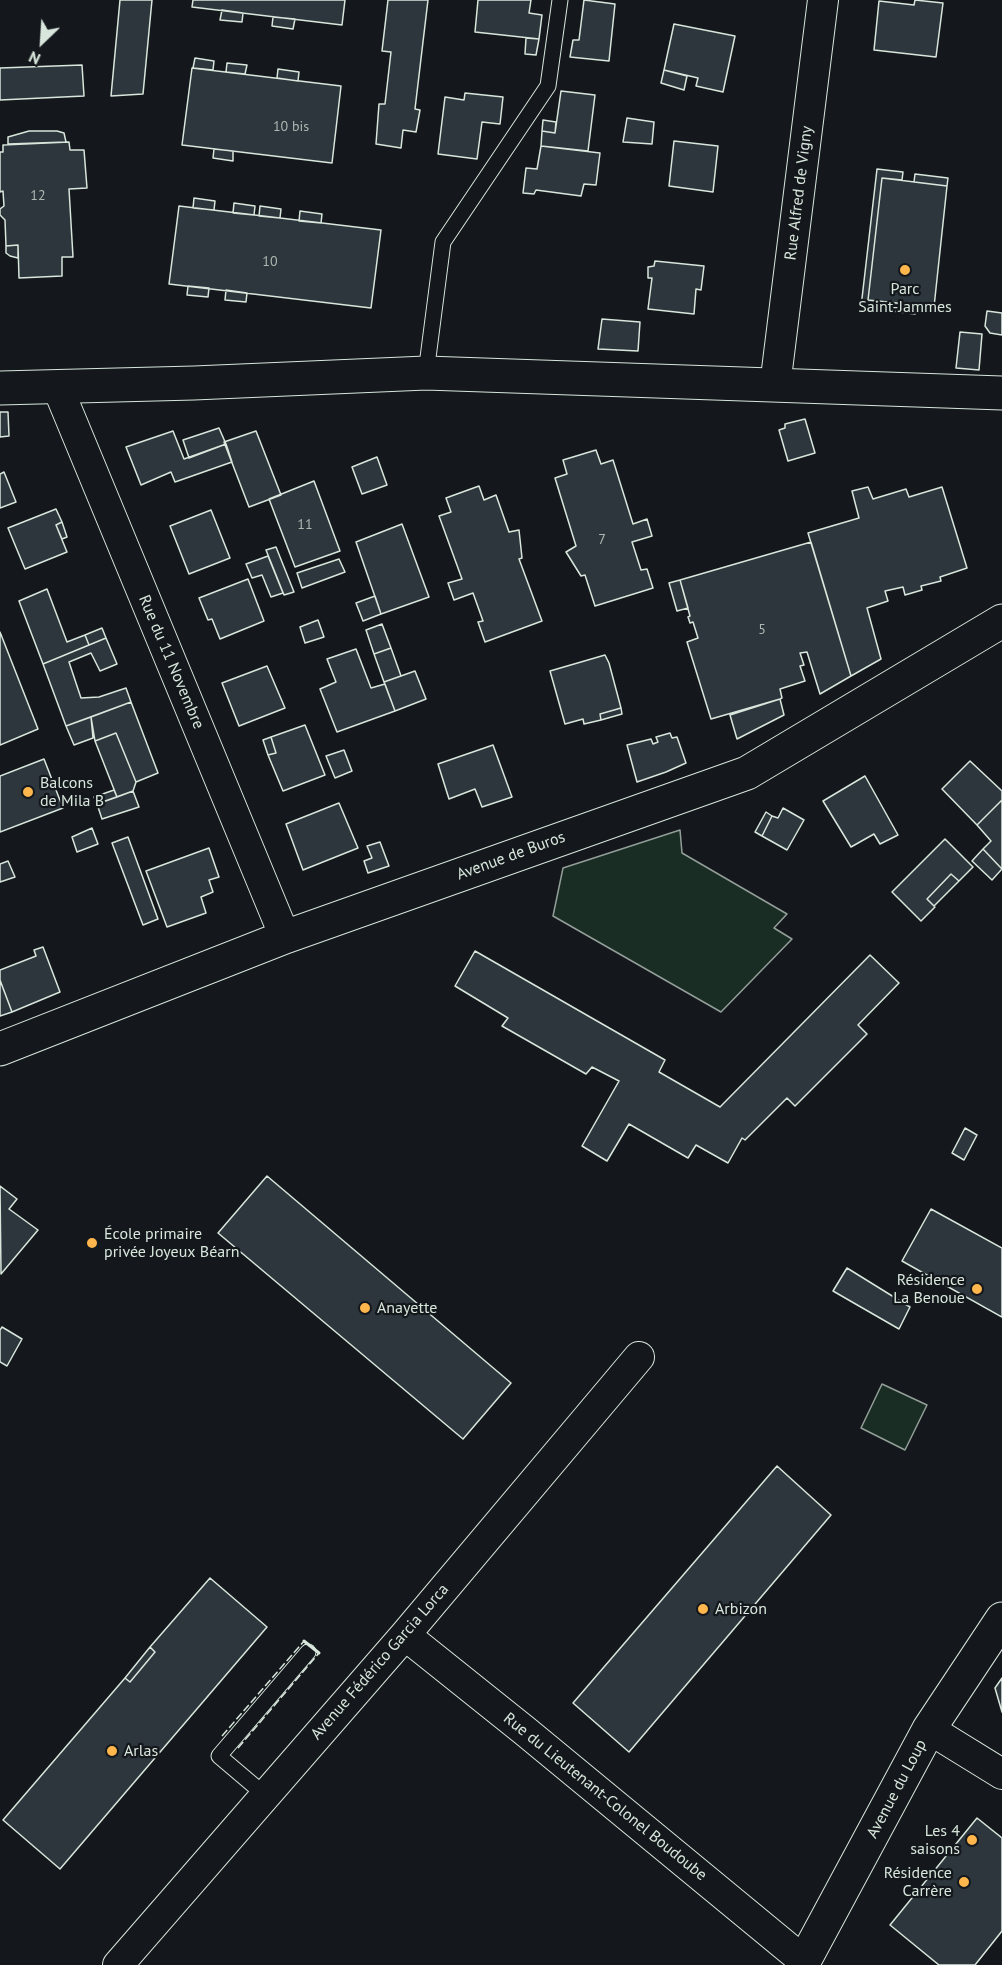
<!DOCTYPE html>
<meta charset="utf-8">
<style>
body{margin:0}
#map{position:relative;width:1002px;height:1965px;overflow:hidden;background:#14181c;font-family:"PT Sans",sans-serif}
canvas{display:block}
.north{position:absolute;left:12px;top:12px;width:60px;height:60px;-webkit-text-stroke:4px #14181c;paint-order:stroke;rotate:205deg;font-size:16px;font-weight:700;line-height:24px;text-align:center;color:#d8e6dc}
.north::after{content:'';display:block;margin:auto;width:21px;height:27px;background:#d8e6dc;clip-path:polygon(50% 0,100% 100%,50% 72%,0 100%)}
</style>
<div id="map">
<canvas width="1002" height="1965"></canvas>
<div class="north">N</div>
</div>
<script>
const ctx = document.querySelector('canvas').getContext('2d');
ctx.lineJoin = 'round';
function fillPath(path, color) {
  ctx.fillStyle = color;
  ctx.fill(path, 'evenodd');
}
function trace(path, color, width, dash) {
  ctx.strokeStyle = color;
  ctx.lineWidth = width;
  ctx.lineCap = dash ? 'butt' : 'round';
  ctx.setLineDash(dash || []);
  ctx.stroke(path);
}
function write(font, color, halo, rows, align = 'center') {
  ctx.font = font + ' "PT Sans",sans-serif';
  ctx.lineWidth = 4.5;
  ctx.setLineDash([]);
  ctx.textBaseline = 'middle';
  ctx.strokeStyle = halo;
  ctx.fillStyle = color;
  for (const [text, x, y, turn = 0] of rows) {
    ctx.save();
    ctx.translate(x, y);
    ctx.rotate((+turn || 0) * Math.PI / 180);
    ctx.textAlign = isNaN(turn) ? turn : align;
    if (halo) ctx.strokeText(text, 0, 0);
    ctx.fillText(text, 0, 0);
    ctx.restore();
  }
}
const green = new Path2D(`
 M680,830L682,853L787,914L774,928L792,939L721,1012L553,916L563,868Z
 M882,1384L927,1405L905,1450L861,1428Z`);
fillPath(green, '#1a2d24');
trace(green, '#939e99', 1.5);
const building = new Path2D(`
 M120,0H152L143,94L111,96Z
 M193,0H345L342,25L192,7Z
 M388,0H428L415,109L420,110L416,132L403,130L401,148L376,144L379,104H385L391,52L382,51Z
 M478,0H531L529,13L542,15L539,39L475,32Z
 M584,0L615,4L609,61L570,57L573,40H579Z
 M915,0L943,3L936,57L874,50L879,1L914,5Z
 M222,10L243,13L242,22L220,20Z
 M273,17L295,19L293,29L272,26Z
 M674,24L735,36L723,92L696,86L698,78L664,70Z
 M526,38L539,39L536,55L525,54Z
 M195,58L214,61L213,70L193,68Z
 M227,63L247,65L245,74L226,72Z
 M82,65L84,96L0,100V68Z
 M192,68L341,86L332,163L182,145Z
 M278,69L299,72L298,81L277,78Z
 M664,70L687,76L684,90L661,83Z
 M561,91L595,95L588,151L541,146L542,131L555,133Z
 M465,93L503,97L500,124L482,122L477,159L438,154L445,97L464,100Z
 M627,118L654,122L652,144L623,142Z
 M543,120L556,122L555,133L542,131Z
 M29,131H57L64,133L66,142L8,144V137Z
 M674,141L718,146L713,192L669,186Z
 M69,142L70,150H84L87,188L69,189L73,257H62V276L19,278L18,245L6,246L5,220L0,215V209L4,206L3,191L0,192V152H3V145Z
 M541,146L600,153L596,185L584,184L581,196L536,190L534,194L523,193L526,168L537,169Z
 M214,149L233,151V161L213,158Z
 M877,169L903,172L902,180L882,178L868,300L916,305L915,314L861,307Z
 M915,174L948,178L947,186L914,182Z
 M882,178L947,186L934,307L868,300Z
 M194,198L215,201L214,210L193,208Z
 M234,203L255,206L254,215L233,213Z
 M179,206L381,230L371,308L169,284Z
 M260,206L281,209L280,218L259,216Z
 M300,211L322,214L321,223L299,221Z
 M18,245V258L10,256L6,253V246Z
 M655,261L704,266L701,290L696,289L694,314L648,309L652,278H648V267L654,266Z
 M188,286L209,288L208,297L187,295Z
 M226,290L247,293L246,302L225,300Z
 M987,311L1002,313V335L990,333L985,326Z
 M602,319L640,322L638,351L598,349Z
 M960,332L982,334L979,370L956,368Z
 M0,412H8L9,436L0,437Z
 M805,419L815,453L788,461L779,430L785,428V424Z
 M219,428L226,444L189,458L183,440Z
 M173,431L184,459L226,444L232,462L175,482L171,472L141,485L126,447Z
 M256,431L281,495L249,507L224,442Z
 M596,450L601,464L613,460L633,524L647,519L652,536L632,542L641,570L647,569L653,588L595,606L585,575L581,576L566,552L576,546L555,478L567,474L563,460Z
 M377,457L387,485L362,494L352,467Z
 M4,472L16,502L0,508V474Z
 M314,481L340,551L295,567L269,499Z
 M479,486L484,500L496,495L509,532L519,530L522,558L519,559L542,621L485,642L478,622L483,621L473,593L454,600L448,583L462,579L439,516L451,512L446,498Z
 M868,487L873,499L906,489L909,497L942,487L967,568L940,577L941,581L921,586L922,590L905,595L903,587L885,591L888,601L867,608L881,659L851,676L808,533L859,518L852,491Z
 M56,509L62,522L56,525L67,552L25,569L8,528Z
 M211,510L230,558L189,574L170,526Z
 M62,522L67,537L62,539L56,525Z
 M402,524L429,597L381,614L356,542Z
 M811,542L851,676L820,694L807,652L800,653L804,665L800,666L805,681L780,689L782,698L780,699L711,719L687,642L698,638L693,622L690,623L688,617L690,616L680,580Z
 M276,547L294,592L284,595L266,550Z
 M268,556L283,593L271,597L262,575L252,578L246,564Z
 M339,559L345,572L302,588L297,573Z
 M248,579L264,621L220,639L212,619L208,620L199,598Z
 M680,580L688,608L677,611L669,583Z
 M47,589L67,642L85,635L89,645L43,664L19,601Z
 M375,596L381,614L363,621L356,603Z
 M318,620L324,637L305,643L300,627Z
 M382,624L391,648L374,654L366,630Z
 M102,628L106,638L89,645L85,635Z
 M0,632L38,729L0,745Z
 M106,638L117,664L100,671L91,653L69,662L81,698L99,697L126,688L131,702L66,726L43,664Z
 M391,648L401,676L384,682L374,654Z
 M356,649L371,688L385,684L395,711L337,732L320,689L336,682L327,659Z
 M605,655L609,663L621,708L600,714L601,720L584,724L583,719L565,724L550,671Z
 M267,666L285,708L239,726L222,683Z
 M415,671L426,699L395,711L384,682Z
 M780,699L784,715L737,739L730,715Z
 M131,702L158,773L136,782L116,733L95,741L91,717Z
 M621,708L622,714L601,720L600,714Z
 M91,717L93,738L74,745L66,726Z
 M305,725L325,775L283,791L268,755L276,753L271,737Z
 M116,733L136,782L133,791L117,797L95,741Z
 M670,733L672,738L677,737L686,763L666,772L637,782L627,745L651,739L653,744L658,742L656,737Z
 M271,737L276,753L268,755L263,740Z
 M493,745L512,797L482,807L475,789L449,799L438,764Z
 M344,750L352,771L335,778L326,756Z
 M44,759L63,808L0,832V776Z
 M970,761L1002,791V800L977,825L942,789Z
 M865,776L898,835L880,844L874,834L851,847L823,801Z
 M114,790L117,797L97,804L94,797Z
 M133,791L139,807L102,819L97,804Z
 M1002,800V869L983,849L991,841L977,825Z
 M339,803L358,848L303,870L286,824Z
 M783,808L804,820L787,850L762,836L772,816L778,818Z
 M766,812L772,816L762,836L755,832Z
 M92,828L98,844L77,852L72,837Z
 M128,837L158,919L143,925L112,843Z
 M945,839L973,867L959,881L951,874L927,899L935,907L921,921L892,892Z
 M380,842L389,866L368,873L364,861L372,858L367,846Z
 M209,848L219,877L209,880L213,892L201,897L206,913L167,927L146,871Z
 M983,849L1002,869L992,880L972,861Z
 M8,861L15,877L0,882V864Z
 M951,874L959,881L934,906L927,899Z
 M43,947L60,992L12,1012L0,980V970L36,956L34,950Z
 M475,951L665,1060L659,1072L720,1107L870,955L899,983L858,1025L867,1034L795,1106L787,1098L745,1140L742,1138L728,1163L696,1145L688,1158L629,1124L607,1161L582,1146L619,1081L592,1067L586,1074L502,1026L508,1018L455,986Z
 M0,980L12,1012L0,1016Z
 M965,1128L977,1135L964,1160L952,1153Z
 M267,1176L511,1383L463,1439L218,1233Z
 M0,1186L17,1199L9,1209L38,1230L1,1274Z
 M931,1209L1002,1248V1317L902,1261Z
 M847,1268L910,1307L899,1329L833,1291Z
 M2,1327L22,1339L7,1366L0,1362V1330Z
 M777,1466L831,1515L629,1752L573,1703Z
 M210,1578L267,1627L60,1869L3,1820L125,1678L130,1682L155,1652L150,1647Z
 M150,1647L155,1652L130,1682L125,1678Z
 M1002,1678V1712L995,1688Z
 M977,1818L1002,1838V1931L975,1965H939L890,1925Z`);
fillPath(building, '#2c363c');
trace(building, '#d8e6dc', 1.5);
const service = new Path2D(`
 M426,373L443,242L548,86L560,0
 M265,1795L219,1756L308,1652`);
const minor = new Path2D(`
 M57,386L285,937
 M775,386L823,0
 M405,1635L525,1731L804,1961
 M929,1729L1002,1774
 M118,1965L405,1635L639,1357`);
const tertiary = new Path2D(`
 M0,388L194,383L426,373L1002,393
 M0,1049L285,937L747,773L1002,621
 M802,1965L929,1729L1002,1619`);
trace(service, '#d8e6dc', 17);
trace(minor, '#d8e6dc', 32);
trace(tertiary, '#d8e6dc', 35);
trace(service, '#14181c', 15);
trace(minor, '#14181c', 30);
trace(tertiary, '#14181c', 33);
trace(new Path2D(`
 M222,1736L304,1641
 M238,1748L319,1653`), '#d8e6dc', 1.5, [8, 3]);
trace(new Path2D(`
 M304,1641L319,1653`), '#d8e6dc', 3);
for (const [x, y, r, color] of [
 [905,270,6,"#ffb74d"],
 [28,792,6,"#ffb74d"],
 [92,1243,6,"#ffb74d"],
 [977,1289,6,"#ffb74d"],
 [365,1308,6,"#ffb74d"],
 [703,1609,6,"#ffb74d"],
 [112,1751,6,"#ffb74d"],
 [972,1840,6,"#ffb74d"],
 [964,1882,6,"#ffb74d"]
]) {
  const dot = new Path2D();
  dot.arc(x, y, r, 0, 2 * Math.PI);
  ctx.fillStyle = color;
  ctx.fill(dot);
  trace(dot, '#14181c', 2);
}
write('14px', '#adbab4', null, [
 ["10 bis",291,127],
 ["12",38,196],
 ["10",270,262],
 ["11",305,525],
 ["7",602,540],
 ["5",762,630]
]);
write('16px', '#d8e6dc', '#14181c', [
 ["Rue Alfred de Vigny",799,193,-83],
 ["Rue du 11 Novembre",171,662,67],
 ["Avenue de Buros",511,856,-20],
 ["Avenue Fédérico Garcia Lorca",380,1662,-49],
 ["Avenue du Loup",897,1789,-62],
 ["Rue du Lieutenant-Colonel Boudoube",605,1797,39]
]);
write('16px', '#d8e6dc', '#14181c', [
 ["Parc",905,289,"center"],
 ["Saint-Jammes",905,307,"center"],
 ["Balcons",40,783],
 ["de Mila B",40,801],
 ["École primaire",104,1234],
 ["privée Joyeux Béarn",104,1252],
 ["Résidence",965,1280,"right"],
 ["La Benoue",965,1298,"right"],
 ["Anayette",377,1308],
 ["Arbizon",715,1609],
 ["Arlas",124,1751],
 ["Les 4",960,1831,"right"],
 ["saisons",960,1849,"right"],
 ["Résidence",952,1873,"right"],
 ["Carrère",952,1891,"right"]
], 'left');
</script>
